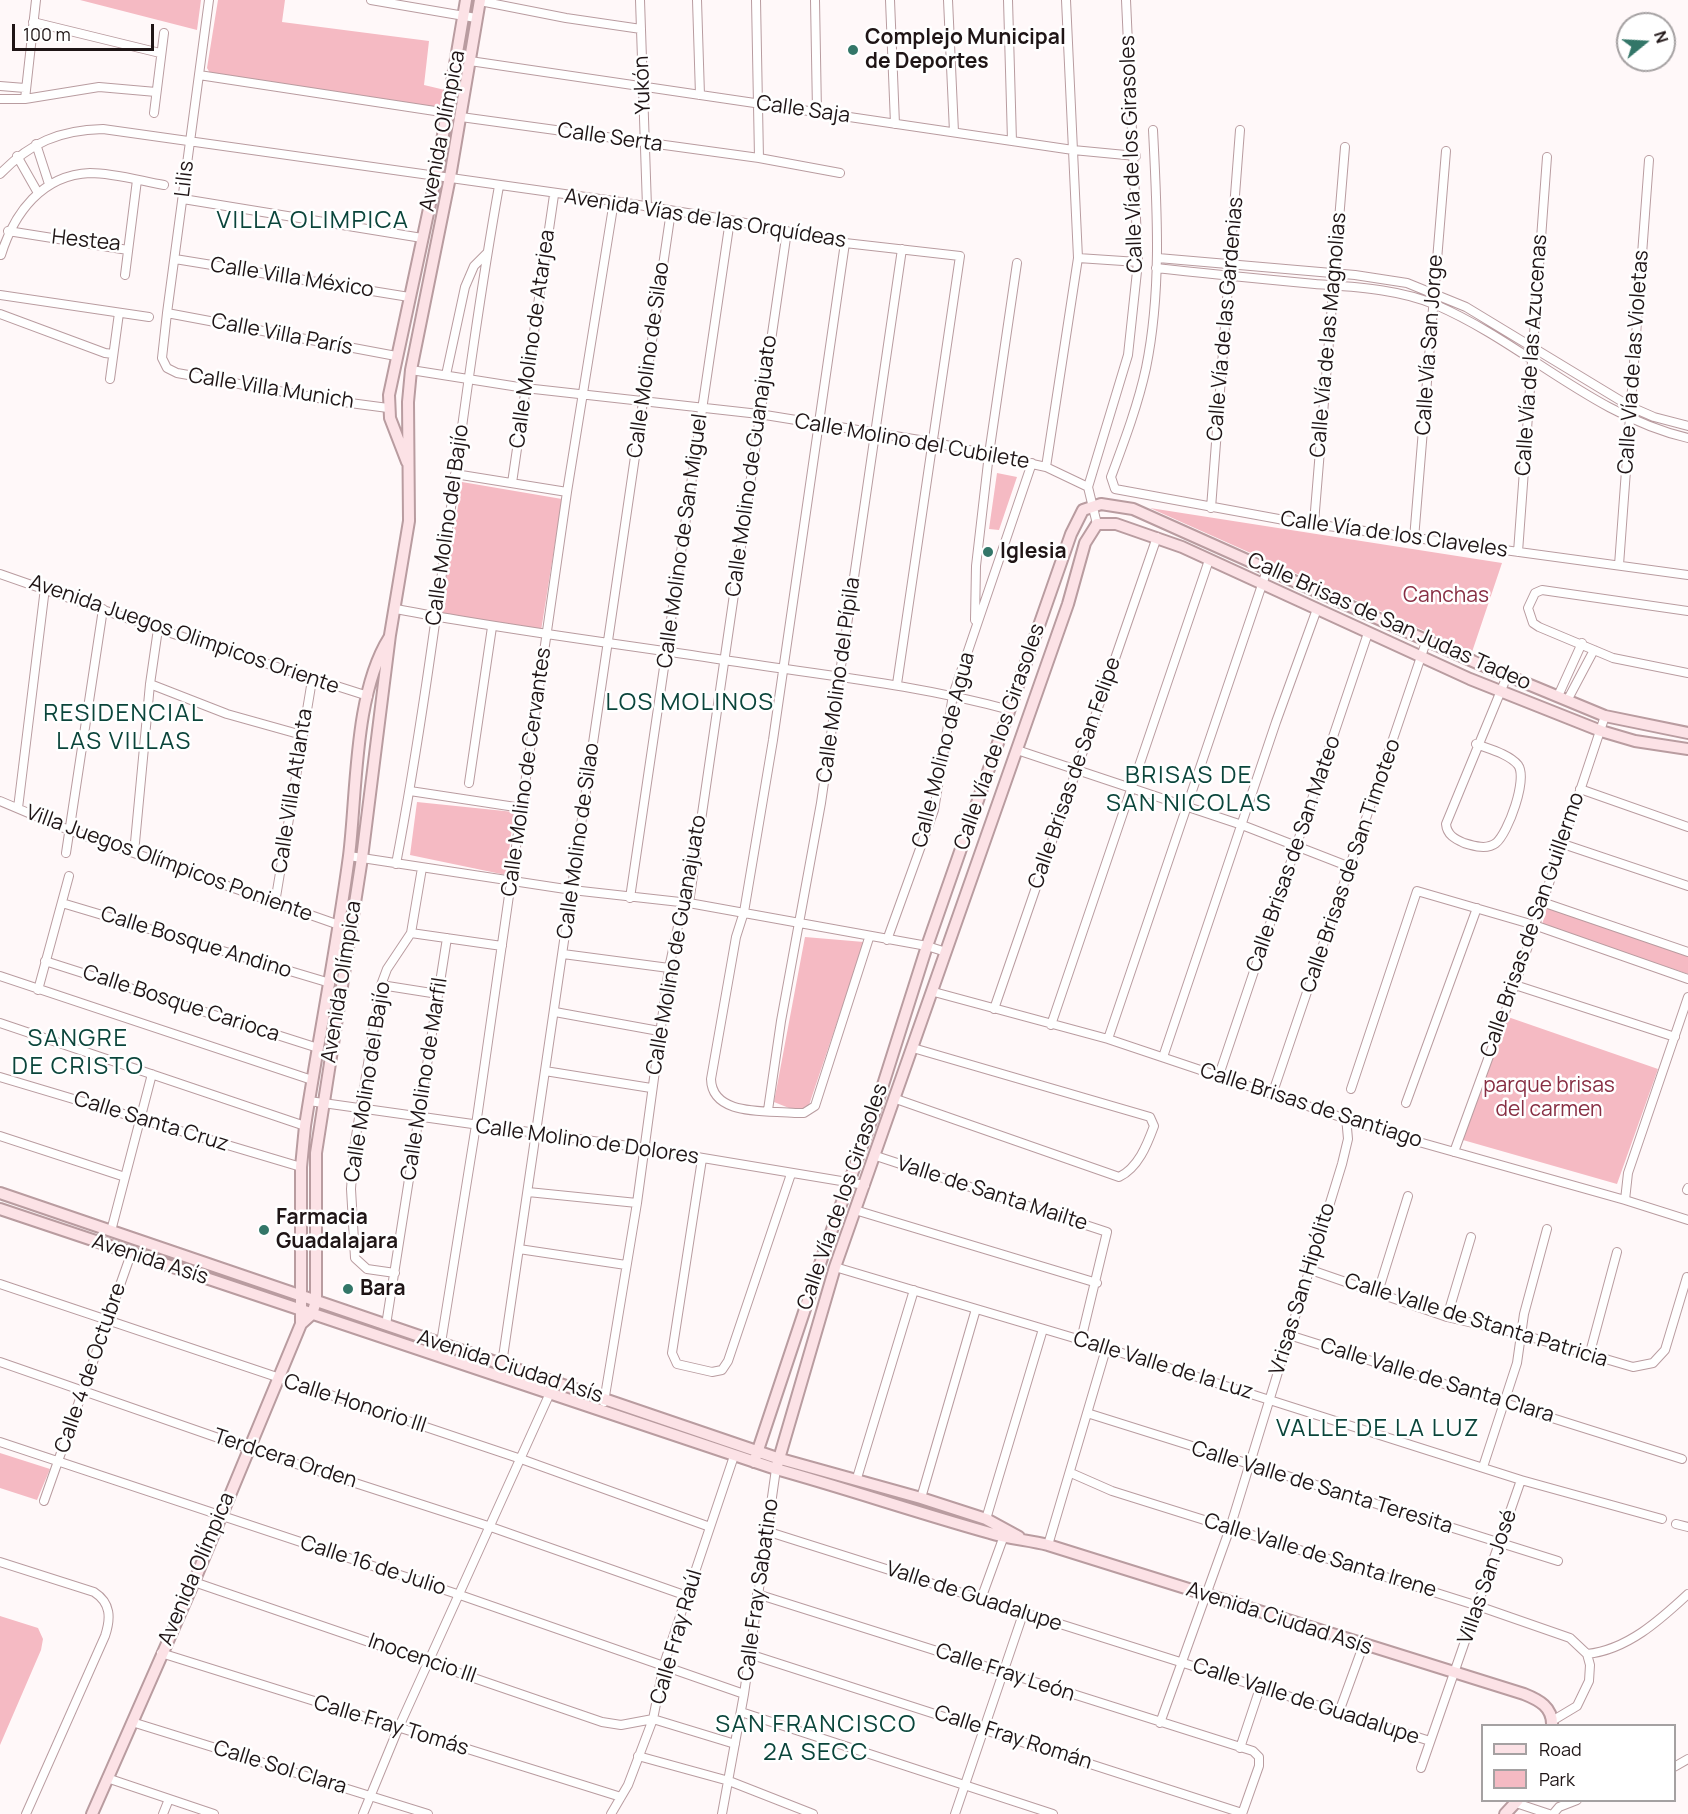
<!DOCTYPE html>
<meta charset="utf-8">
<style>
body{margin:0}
#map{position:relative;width:1688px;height:1814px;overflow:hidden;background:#fff8f9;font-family:Manrope,sans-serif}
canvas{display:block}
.legend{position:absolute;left:1481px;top:1724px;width:195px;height:78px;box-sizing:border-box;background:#fff;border:2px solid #a5a1a2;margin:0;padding:8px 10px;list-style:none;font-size:18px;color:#1f1516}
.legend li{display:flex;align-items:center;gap:12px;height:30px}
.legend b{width:30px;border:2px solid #a5a1a2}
.north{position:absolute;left:1616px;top:12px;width:60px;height:60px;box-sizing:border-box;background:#fff;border:2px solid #a5a1a2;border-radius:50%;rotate:72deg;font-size:16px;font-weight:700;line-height:24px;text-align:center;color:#1f1516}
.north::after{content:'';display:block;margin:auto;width:21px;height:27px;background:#337668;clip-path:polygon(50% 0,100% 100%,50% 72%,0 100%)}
.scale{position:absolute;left:12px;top:24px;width:142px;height:27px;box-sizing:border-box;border:3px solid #1f1516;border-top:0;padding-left:8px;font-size:18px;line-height:21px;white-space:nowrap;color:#1f1516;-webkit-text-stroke:4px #fff;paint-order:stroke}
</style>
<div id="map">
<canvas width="1688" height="1814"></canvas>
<ul class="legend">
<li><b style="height:8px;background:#fce2e6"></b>Road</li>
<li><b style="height:16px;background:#f5bac3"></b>Park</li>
</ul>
<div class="north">N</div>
<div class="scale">100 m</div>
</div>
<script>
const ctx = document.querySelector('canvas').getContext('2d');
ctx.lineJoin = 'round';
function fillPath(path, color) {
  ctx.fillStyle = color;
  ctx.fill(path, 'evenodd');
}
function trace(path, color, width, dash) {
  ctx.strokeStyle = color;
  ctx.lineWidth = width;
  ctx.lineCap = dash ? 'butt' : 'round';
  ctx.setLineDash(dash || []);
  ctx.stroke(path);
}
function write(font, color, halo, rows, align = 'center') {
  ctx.font = font + ' Manrope,sans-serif';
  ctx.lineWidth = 5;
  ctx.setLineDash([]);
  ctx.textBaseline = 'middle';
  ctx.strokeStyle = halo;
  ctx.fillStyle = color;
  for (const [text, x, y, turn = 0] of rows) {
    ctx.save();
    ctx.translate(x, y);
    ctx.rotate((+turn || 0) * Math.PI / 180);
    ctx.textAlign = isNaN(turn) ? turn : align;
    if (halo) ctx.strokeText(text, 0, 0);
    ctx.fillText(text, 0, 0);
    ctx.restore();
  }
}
fillPath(new Path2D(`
 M80,0H201L197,30Z
 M218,0H285L282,22L429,41L424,85L445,90L444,104L436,107L210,73L207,68Z
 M997,473L1017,477L999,530L989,529Z
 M462,482L562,499L541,631L440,614Z
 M1150,508L1502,563L1472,652Z
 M417,802L514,812L506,875L410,855Z
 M1547,907L1688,955V974L1542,925Z
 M805,937L864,942L807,1111L799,1112L774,1102Z
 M1508,1017L1658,1069L1617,1184L1463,1140Z
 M0,1453L50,1469L37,1500L0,1488Z
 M0,1616L38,1628L43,1639L41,1650L0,1745Z`), '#f5bac3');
const street = new Path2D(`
 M209,0L167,313L162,358L167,368L177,373L335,401L388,408
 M371,0L476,18
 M640,0L647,207
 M697,0L700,95
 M756,0L759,158
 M815,0L817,112
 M890,0L895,124
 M948,0L954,132
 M1008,0L1012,141
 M480,1L566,18L641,29
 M33,22L160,53
 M470,61L1073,150L1136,156
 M199,75L448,113
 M0,86L25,88
 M0,99H25L99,87L156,92
 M25,99L36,0
 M154,113L164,33
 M461,117L759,158L840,173
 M1153,130C1157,209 1162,290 1146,368C1138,405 1124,442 1111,477L1115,489L1284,520L1688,575
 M36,144L49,184
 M17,156L38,193
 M0,174C30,143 59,130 103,129L614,201L730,220L845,243L960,256L897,684
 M183,199L422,238
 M8,231L128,250
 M845,243L773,740L744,912L736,937L711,1079C712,1117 768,1110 795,1113H804L815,1106L869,938
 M1,255C14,213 42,175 90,173C114,173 141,181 164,185
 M1078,258L1138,262
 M1158,258L1355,275L1407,283L1466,307L1631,407L1654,417L1688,426
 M175,259L409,297
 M1156,268C1209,274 1262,279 1315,284C1354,287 1400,289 1436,305C1524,343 1593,416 1688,438
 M125,275L137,180
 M0,295L149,317
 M167,313L396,356
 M0,314L105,353L113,354
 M411,370L525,388L759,414L932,442L1046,467L1088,487
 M446,375L465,287L474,266L487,253
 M110,379L119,313
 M1046,467L1078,258L1066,0
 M455,474L567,492
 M512,483L554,195
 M1211,508L1240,130
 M1314,523L1345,147
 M1097,524L1088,487L1128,355L1138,262L1126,0
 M1414,539L1446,151
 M1518,552L1547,157
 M1619,565L1649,160
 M0,574L158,629L368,696
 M396,609C505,630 615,643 724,660C820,675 915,684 1010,710
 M1688,611L1542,590L1535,593L1528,608L1533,623L1539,627L1613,658L1688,673
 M975,620L976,566L989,454L1017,263
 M150,684L227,714L302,735
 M1558,696L1582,643
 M1568,699L1594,650
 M1476,744C1489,749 1509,754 1518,765C1528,779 1508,833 1496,843C1487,850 1474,846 1464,843C1455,839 1447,835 1446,824L1507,676
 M1017,750L1242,825L1350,867
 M469,783L492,627
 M1580,789L1688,827
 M410,791L522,808
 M0,801L71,831L339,925
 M18,808L45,588
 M1563,844L1688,886
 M66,853L103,609
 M134,853L150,684L158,629
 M349,856L572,890L689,903L927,946L946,952
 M396,864C439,639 459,411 499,186
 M630,898L730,220
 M1542,902L1688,952
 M62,903L330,983
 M275,903L312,680
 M411,933L502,946
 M887,940L934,810L953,695L1032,463
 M563,954L669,968
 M45,961L318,1048
 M0,976L312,1080
 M381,985L438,994
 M1515,985L1675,1037
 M38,990L69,876
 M934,992L1108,1039L1394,1135L1625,1200L1688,1220
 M994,1009L1157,537
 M555,1012L659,1031
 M0,1023L305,1126
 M1051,1025L1209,560
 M1108,1039L1267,570
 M1163,1057L1276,722L1317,609
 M545,1071L651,1088
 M1219,1075L1368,633
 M0,1077L301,1167
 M1351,1089L1417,891L1534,925L1688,979
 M1273,1092L1427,639
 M896,1099L1119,1177C1138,1168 1147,1145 1154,1126L1150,1117L913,1048
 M309,1101L643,1148L865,1185
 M1406,1103L1477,908
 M768,1110L781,1021L821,803L902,249
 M0,1136L125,1177
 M1454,1152L1515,985L1605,716
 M876,1156L1107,1232L1081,1340
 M702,1159L672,1353L677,1364L712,1372L722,1370L728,1361L791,1174
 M1687,1190L1688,1188
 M528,1192L637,1203
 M1625,1200L1628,1173L1688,997
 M855,1210L1097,1283
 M111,1231L152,1074
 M519,1249L626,1265
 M835,1267L1081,1340L1521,1480L1662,1519
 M1308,1269L1447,1317L1520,1334L1633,1367L1653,1363L1665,1350L1687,1277
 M395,1273L367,1269L355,1258L351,1189L354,1148L381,985L387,969L411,933L422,868
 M0,1284L521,1459L710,1527
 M1378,1292L1408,1196
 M1447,1317L1471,1237
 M386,1325L447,938
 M1289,1335L1682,1459
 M441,1343L476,1125L567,492L614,201
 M1589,1356L1617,1252
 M0,1362L250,1449L488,1526L687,1596
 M502,1364L671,211
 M604,1402L637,1203L669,968L680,917L689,903L787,231
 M1087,1413L1558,1561
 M0,1442L460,1595L744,1694
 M1483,1467L1517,1363L1524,1314L1547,1229
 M1071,1473L1112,1491L1478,1606L1570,1638L1587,1654L1590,1665L1589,1681L1577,1706L1552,1721
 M857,1478L914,1290
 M921,1498L976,1309
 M44,1501L131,1254
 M986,1519L1043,1329
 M1676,1524L1688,1527
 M766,1531L1430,1741
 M1048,1545L1106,1349
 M0,1562L94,1592C111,1603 111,1618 105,1636L26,1814
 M194,1582L602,1722L621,1725L653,1719L735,1744
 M757,1594L1253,1751L1259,1757V1766L1242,1814
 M981,1599L1005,1533
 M161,1653L621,1797
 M749,1654L1242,1813
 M1587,1654C1627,1650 1660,1620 1688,1594
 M741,1712L1053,1814
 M1339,1712L1363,1646
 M132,1722L428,1814
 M1160,1723L1230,1528L1342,1164L1348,1139L1346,1117
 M1240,1748L1260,1688
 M638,1756L729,1781L813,1814
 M1674,1767L1688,1759
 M1421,1768L1521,1480
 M107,1778L214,1814
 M1516,1803L1549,1814
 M163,1814L169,1799
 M363,1814L398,1729L550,1393
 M611,1814L628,1785L653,1719L664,1664L734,1456
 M722,1814L744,1694L776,1469
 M955,1814L1023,1614
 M1553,1814L1559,1807L1577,1800`);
const secondary = new Path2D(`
 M407,462L390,418L389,395L436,176L466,0
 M0,1193L777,1458L921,1498L986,1519L1019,1537
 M0,1209L776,1469C848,1489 918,1513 990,1533C1009,1539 1029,1540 1048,1545L1524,1694C1539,1700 1553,1707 1552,1726
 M301,1324L312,1314L316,1301V1153L362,858L390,635L409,521L408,402L411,370L450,177L480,0
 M754,1462L824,1252L875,1110L927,946L1071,534L1083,510L1101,504L1133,509L1477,663L1605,716L1688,733
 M776,1469L835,1267L1068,604L1085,543L1097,524H1116L1182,547L1470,679L1601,731L1635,741L1688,749
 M92,1814L194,1582L301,1324V1167L305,1126C319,1036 337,946 349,856C357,791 354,694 389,638
 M1505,1814L1518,1800`);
trace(street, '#b99ca0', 10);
trace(secondary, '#b99ca0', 14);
trace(street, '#fff', 8);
trace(secondary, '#fce2e6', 10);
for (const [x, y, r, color] of [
 [853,50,6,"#337668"],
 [988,552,6,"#337668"],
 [264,1230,6,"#337668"],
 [348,1289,6,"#337668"]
]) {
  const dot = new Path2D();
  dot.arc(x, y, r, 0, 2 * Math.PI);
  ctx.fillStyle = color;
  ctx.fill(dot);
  trace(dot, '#fff', 2);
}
write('bold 21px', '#1f1516', '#fff', [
 ["Complejo Municipal",865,38],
 ["de Deportes",865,62],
 ["Iglesia",1000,552],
 ["Farmacia",276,1218],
 ["Guadalajara",276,1242],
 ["Bara",360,1289]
], 'left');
write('21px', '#1f1516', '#fff', [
 ["Yukón",643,85,-92],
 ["Calle Saja",803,110,8],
 ["Avenida Olímpica",443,131,-79],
 ["Calle Serta",610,138,8],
 ["Calle Vía de los Girasoles",1132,154,-92],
 ["Lilis",185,179,-83],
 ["Avenida Vías de las Orquídeas",705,219,9],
 ["Hestea",86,241,6],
 ["Calle Villa México",292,278,9],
 ["Calle Vía de las Gardenias",1226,319,-85],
 ["Calle Villa París",282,335,11],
 ["Calle Vía de las Magnolias",1329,335,-85],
 ["Calle Molino de Atarjea",533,339,-82],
 ["Calle Vía San Jorge",1430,345,-86],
 ["Calle Vía de las Azucenas",1532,355,-86],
 ["Calle Molino de Silao",649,360,-82],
 ["Calle Vía de las Violetas",1634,362,-86],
 ["Calle Villa Munich",271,389,9],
 ["Calle Molino del Cubilete",912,442,10],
 ["Calle Molino de Guanajuato",752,466,-82],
 ["Calle Molino del Bajío",448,525,-82],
 ["Calle Vía de los Claveles",1394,535,8],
 ["Calle Molino de San Miguel",683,541,-82],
 ["Calle Brisas de San Judas Tadeo",1389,622,24],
 ["Avenida Juegos Olimpicos Oriente",184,635,19],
 ["Calle Molino del Pípila",839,680,-82],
 ["Calle Vía de los Girasoles",1000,737,-71],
 ["Calle Molino de Agua",944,750,-76],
 ["Calle Molino de Cervantes",527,772,-82],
 ["Calle Brisas de San Felipe",1075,773,-71],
 ["Calle Villa Atlanta",293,791,-81],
 ["Calle Molino de Silao",579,841,-82],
 ["Calle Brisas de San Mateo",1294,854,-71],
 ["Villa Juegos Olímpicos Poniente",169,864,20],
 ["Calle Brisas de San Timoteo",1351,866,-71],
 ["Calle Brisas de San Guillermo",1533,925,-71],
 ["Calle Bosque Andino",196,943,17],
 ["Calle Molino de Guanajuato",677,945,-80],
 ["Avenida Olímpica",342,982,-81],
 ["Calle Bosque Carioca",181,1004,18],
 ["Calle Molino de Marfil",425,1079,-81],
 ["Calle Molino del Bajío",368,1082,-81],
 ["Calle Brisas de Santiago",1311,1106,18],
 ["Calle Santa Cruz",151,1122,17],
 ["Calle Molino de Dolores",587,1142,8],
 ["Valle de Santa Mailte",992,1194,18],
 ["Calle Vía de los Girasoles",843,1197,-71],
 ["Avenida Asís",150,1260,18],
 ["Vrisas San Hipólito",1303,1289,-73],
 ["Calle Valle de Stanta Patricia",1476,1321,17],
 ["Calle Valle de la Luz",1163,1366,17],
 ["Avenida Ciudad Asís",510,1367,18],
 ["Calle 4 de Octubre",91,1368,-71],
 ["Calle Valle de Santa Clara",1437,1381,17],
 ["Calle Honorio III",355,1404,18],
 ["Terdcera Orden",285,1459,18],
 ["Calle Valle de Santa Teresita",1322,1488,17],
 ["Calle Valle de Santa Irene",1320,1556,17],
 ["Calle 16 de Julio",373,1566,18],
 ["Avenida Olímpica",197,1569,-67],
 ["Villas San José",1488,1577,-71],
 ["Calle Fray Sabatino",759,1590,-82],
 ["Valle de Guadalupe",974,1597,18],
 ["Avenida Ciudad Asís",1279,1619,18],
 ["Calle Fray Raúl",677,1637,-74],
 ["Inocencio III",422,1659,19],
 ["Calle Fray León",1005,1673,18],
 ["Calle Valle de Guadalupe",1306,1702,18],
 ["Calle Fray Tomás",391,1726,17],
 ["Calle Fray Román",1013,1738,18],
 ["Calle Sol Clara",280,1768,17]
]);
write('21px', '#872e43', '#fff', [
 ["Canchas",1446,596],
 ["parque brisas",1549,1086],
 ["del carmen",1549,1110]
]);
ctx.letterSpacing = '1.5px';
write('24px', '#0b453b', '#fff', [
 ["VILLA OLIMPICA",313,221],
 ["LOS MOLINOS",690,703],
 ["RESIDENCIAL",124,714],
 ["LAS VILLAS",124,742],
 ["BRISAS DE",1189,776],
 ["SAN NICOLAS",1189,804],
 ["SANGRE",78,1039],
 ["DE CRISTO",78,1067],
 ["VALLE DE LA LUZ",1378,1429],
 ["SAN FRANCISCO",816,1725],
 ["2A SECC",816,1753]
]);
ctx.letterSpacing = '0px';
</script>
